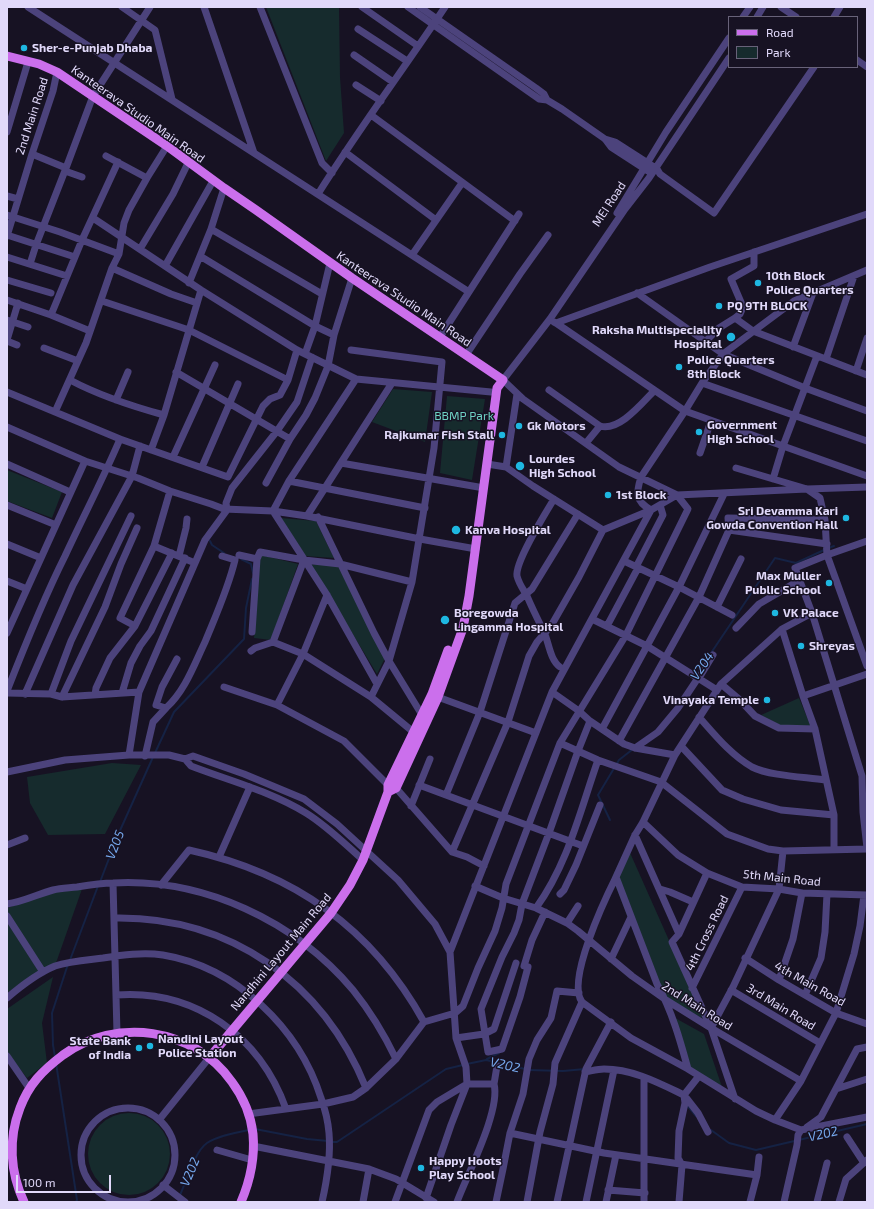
<!DOCTYPE html>
<style>
body{margin:0}
#map{position:relative;width:874px;height:1209px;overflow:hidden;background:#171223;font-family:"Exo 2",sans-serif}
canvas{display:block}
.frame{position:absolute;inset:0;border:8px solid #e1d9fa;pointer-events:none}
.legend{position:absolute;left:728px;top:16px;width:130px;height:52px;box-sizing:border-box;background:#171223;border:1px solid #686279;margin:0;padding:5px 7px;list-style:none;font-size:12px;color:#e1d9fa}
.legend li{display:flex;align-items:center;gap:8px;height:20px}
.legend b{width:20px;border:1px solid #686279}
.scale{position:absolute;left:16px;top:1175px;width:95px;height:18px;box-sizing:border-box;border:2px solid #e1d9fa;border-top:0;padding-left:5px;font-size:12px;line-height:14px;white-space:nowrap;color:#e1d9fa;-webkit-text-stroke:3px #171223;paint-order:stroke}
</style>
<div id="map">
<canvas width="874" height="1209"></canvas>
<div class="frame"></div>
<ul class="legend">
<li><b style="height:5px;background:#cb6fec"></b>Road</li>
<li><b style="height:11px;background:#162b2d"></b>Park</li>
</ul>
<div class="scale">100 m</div>
</div>
<script>
const ctx = document.querySelector('canvas').getContext('2d');
ctx.lineJoin = 'round';
function fillPath(path, color) {
  ctx.fillStyle = color;
  ctx.fill(path, 'evenodd');
}
function trace(path, color, width, dash) {
  ctx.strokeStyle = color;
  ctx.lineWidth = width;
  ctx.lineCap = dash ? 'butt' : 'round';
  ctx.setLineDash(dash || []);
  ctx.stroke(path);
}
function write(font, color, halo, rows, align = 'center') {
  ctx.font = font + ' "Exo 2",sans-serif';
  ctx.lineWidth = 3;
  ctx.setLineDash([]);
  ctx.textBaseline = 'middle';
  ctx.strokeStyle = halo;
  ctx.fillStyle = color;
  for (const [text, x, y, turn = 0] of rows) {
    ctx.save();
    ctx.translate(x, y);
    ctx.rotate((+turn || 0) * Math.PI / 180);
    ctx.textAlign = isNaN(turn) ? turn : align;
    if (halo) ctx.strokeText(text, 0, 0);
    ctx.fillText(text, 0, 0);
    ctx.restore();
  }
}
fillPath(new Path2D(`
 M266,7H339L340,77L344,133L326,161Z
 M393,389L432,392L425,442L372,422Z
 M447,396L485,399L472,480L440,473Z
 M7,470L62,492L52,518L7,501Z
 M281,518L316,521L334,558L305,556Z
 M261,555L298,564L271,640L254,638L259,559Z
 M310,564L338,566L385,658L377,674Z
 M799,698L811,727L780,725L761,715Z
 M112,763L141,765L105,834L48,835L30,803L27,777Z
 M627,846L704,1019L659,997L612,877Z
 M82,889L56,963L44,969L7,913V908L54,892Z
 M7,921L40,973L24,981L7,993Z
 M53,977L42,1023L47,1063L27,1078L7,1052V1009Z
 M668,1014L704,1034L722,1087L690,1068Z
 M88 1154a41 41 0 1 1 82 0a41 41 0 1 1-82 0Z`), '#162b2d');
trace(new Path2D(`
 M210,541L212,545L224,553
 M828,548L834,546
 M241,559L251,564L253,573
 M711,653L775,558L796,563L824,550
 M696,675L702,667
 M155,753L174,712L244,639L246,608L252,579
 M610,820L598,795L619,760L633,749
 M100,882L118,835L153,757
 M70,960L98,886
 M55,1057L53,1045L52,1013L68,964
 M487,1059L499,1053
 M56,1063L77,1200L76,1202
 M467,1064L486,1060L525,1069
 M529,1070L563,1071L585,1069
 M686,1104L696,1116
 M255,1129L307,1139L328,1141
 M711,1130L729,1143L756,1150L867,1124
 M332,1142H337L446,1069L463,1065
 M180,1195C186,1182 195,1151 207,1143C216,1137 238,1132 249,1130`), '#152244', 2);
trace(new Path2D(`
 M28,7L469,292
 M122,7L155,30L172,99
 M204,7L254,153
 M260,7L322,163L332,173
 M362,7L418,46
 M408,7L539,99L547,100L562,109L605,139L611,147L648,171
 M420,7L536,88L544,94L547,100
 M781,7L796,17
 M743,17L750,7
 M757,17L763,7
 M834,17L840,7
 M358,29L407,61
 M354,55L393,82
 M729,58L649,178L625,209L550,319L503,380L523,399L619,467L677,495L807,489
 M857,60L867,67
 M356,85L381,101
 M371,115L515,221
 M7,132L28,62
 M605,139L615,142L657,169L660,174L714,213L814,67
 M345,152L436,220
 M32,154L66,168L93,96L150,7
 M106,156L147,178
 M65,171L82,177
 M318,194C358,130 403,70 445,7
 M7,196L18,199
 M617,213L666,132L729,38
 M7,215L60,232L119,254
 M93,218L201,290L297,350L356,379
 M211,229L322,294
 M7,235L75,257
 M7,236L32,154L53,91L57,72
 M140,249L173,194L188,163
 M412,255L462,183
 M200,256L315,326L334,335
 M7,257L67,276
 M30,264L36,245L66,168
 M165,266L213,181
 M112,268L171,294L197,303
 M7,280L51,293
 M189,283L211,229L224,188
 M637,293L723,354L805,388L867,411
 M7,300L51,315L90,331
 M102,301L189,330L288,380
 M51,315L82,240L118,162
 M735,318L740,314L743,307L731,279L754,266V252
 M7,320L28,327
 M554,322L556,323L710,267L867,214
 M556,323L685,411L867,476
 M440,337L519,214
 M7,340L18,303
 M7,341L17,345
 M706,341L719,328L735,318L753,331L867,375
 M793,347L813,293
 M44,348L78,361
 M351,350L442,362L434,448L412,582L389,661L371,697
 M305,354L315,326L330,263
 M466,355L520,274L548,235
 M826,359L854,276
 M856,371L867,338
 M176,372L290,439
 M70,380C100,396 131,406 164,415
 M702,383L867,441
 M549,390L600,426C619,432 642,403 654,391
 M7,392L120,439L228,477L263,406L270,399L280,395L288,380L297,350
 M517,394L506,467L533,486L603,530L651,510
 M116,400L128,372
 M55,412L86,343L112,268L119,254L124,223L129,210L147,178L167,146
 M7,427L85,461L138,478L170,491L211,504L224,509L273,511L307,516L420,539L476,549
 M586,443L600,426
 M151,450L164,415L201,290
 M700,453L711,421
 M173,457L215,365
 M341,463L484,488
 M7,464L70,492
 M487,464L506,467
 M202,467L238,384
 M736,468L807,489L867,487
 M773,479L783,446L817,356
 M289,481L425,508
 M266,483L290,439L306,415L315,398L328,366L334,335L352,278
 M807,489L820,498L825,520L827,555L867,666
 M554,499C545,514 515,562 517,576C519,584 523,589 527,596C532,608 538,620 544,632C549,643 550,660 560,667
 M7,505L56,525
 M651,510C635,501 636,493 641,477L685,411L702,383L723,354L794,301L867,270
 M307,516L392,383
 M318,517L374,633L389,661L422,715
 M729,530L827,544
 M867,541L827,555L795,568L812,613L782,629L721,684L675,755L643,822L635,835L616,877L657,984C672,1011 680,1040 688,1069L756,1111L775,1120L801,1130L867,1117
 M7,544L41,558
 M154,546L195,563
 M239,555L257,559
 M179,556L186,528L187,519
 M624,561L679,587L732,615
 M636,567L663,515L660,505
 M7,581L27,589
 M717,607L741,559
 M812,613L862,776L863,812L867,848
 M592,619L647,646L717,690
 M135,626L120,618L154,546L170,491
 M607,626L638,568
 M736,628L759,604L800,580
 M782,629L803,696L815,729L834,815V850
 M252,632L257,559L260,552L304,560L340,564L412,582
 M7,633L85,461
 M273,642L304,560
 M251,651L255,648L273,642L303,654L371,697L417,735
 M177,659L162,687L156,705L166,708C185,691 194,665 205,642C216,615 228,589 235,560L222,556
 M699,678L713,655
 M377,684L327,595L273,511L289,481L356,379L491,392
 M721,684L740,700L755,716L779,728L815,729
 M224,687L277,705L344,741L388,785
 M7,691C25,645 43,600 65,556C83,517 103,479 120,439
 M552,692L579,711L590,721L624,744L635,748L675,755
 M7,693L51,694L62,697L139,692
 M122,693L131,663L140,646L151,631L185,558
 M25,694L73,585L132,476L140,446
 M51,694L71,641L131,516
 M95,695L96,688L110,658L135,626L172,553
 M435,696L536,733
 M803,696L867,674
 M62,697L105,607L121,564L137,528
 M277,705L303,654L327,595
 M699,717C715,735 731,755 752,767C770,776 805,777 825,780
 M602,729L679,587L724,494
 M619,741L699,597L729,530L728,518L825,520
 M560,743L598,760L661,782L727,834L768,849L783,851L867,849
 M681,746L722,790L743,799L781,810L834,815
 M635,748L658,732L678,708L698,678
 M129,755L139,692L205,540L227,510L226,503L232,488L277,431L297,402L312,357
 M145,756L153,722L166,708
 M185,759L191,766C230,781 270,791 306,813C327,826 345,844 363,860
 M7,772L65,760L129,755H169L185,759L193,756L244,774L304,799L337,824L398,880L435,924L450,952L456,1038L466,1067L467,1084L451,1125L426,1198
 M419,785L583,846
 M396,788L452,852L467,857L484,866
 M446,795L480,712L515,603L532,589L578,514
 M411,806L430,759
 M643,822L678,855L707,873L742,887L779,889L802,893L867,895
 M635,835L679,934L672,942L711,1028L735,1099
 M7,845L25,838
 M452,852L508,722L529,656L537,642L551,626L579,577L603,530
 M219,857L250,787
 M616,877C605,899 566,981 582,1002L631,1038L688,1069
 M113,883L117,1033
 M161,885L189,850C294,873 372,928 424,1022
 M475,886L503,898L536,908L567,923L578,931L632,976L666,1000L711,1028L801,1081
 M660,889L670,892L693,902
 M560,894L564,890L576,865L600,805
 M7,904C23,902 38,894 53,890C61,888 69,888 77,887C89,885 101,883 113,883C204,878 295,921 353,990C370,1011 384,1034 396,1059
 M536,908C568,864 580,811 598,760
 M7,916L43,972
 M114,918C230,916 323,982 366,1088
 M567,923L578,906
 M679,934L707,873
 M745,958L779,980L836,1013L867,1024
 M611,959L631,917
 M524,966L532,940L545,912
 M528,967L520,997L502,1049L488,1052L481,1009L502,957L514,933L519,920L522,904L549,833L578,751L590,721
 M779,980L793,939L802,893
 M692,988L742,887
 M731,990L820,1043
 M116,995C195,989 260,1036 286,1109
 M805,995L821,958L825,932L827,894
 M7,998C21,986 38,973 55,966C70,961 87,960 103,958C122,955 143,952 163,955C236,967 299,1028 321,1098C325,1109 328,1121 329,1133C331,1156 327,1180 322,1202
 M711,1028L733,987L779,889L783,851
 M456,1038L484,1034L494,1029L516,963
 M7,1056L29,1088
 M585,1072C591,1071 598,1069 604,1069C633,1069 659,1083 684,1095L699,1076
 M494,1084L497,1066
 M836,1089L867,1079
 M81 1155a47 47 0 1 1 94 0a47 47 0 1 1-94 0Z
 M248,1114L323,1104L353,1097L366,1088L396,1059L424,1022L455,1013L463,1006L478,968L495,931L502,908L506,884L560,743L626,635L688,509L677,495L651,510L552,692L450,952
 M159,1120L209,1058
 M775,1120L801,1081L836,1013L854,954L860,926L864,895
 M807,1127L821,1117L857,1049L867,1047
 M510,1133L604,1153L757,1175
 M847,1137L864,1163
 M253,1146L369,1169L396,1179L434,1202
 M217,1150L252,1160
 M163,1185L185,1202
 M608,1190L645,1193
 M363,1202L369,1169
 M395,1202L429,1110L437,1102L467,1084H494C501,1110 467,1175 457,1202
 M496,1202L503,1169L510,1133L523,1094L529,1059L537,1040L551,1018L557,991L579,993
 M527,1202L540,1132L553,1084L555,1063L582,1002
 M557,1202L586,1069L611,1022
 M586,1202L614,1070
 M606,1202L616,1155
 M644,1202V1078
 M679,1202L682,1165L678,1158L679,1131L685,1103L684,1095L698,1113L708,1132
 M750,1202L757,1175L759,1157
 M784,1202L797,1145L798,1135L801,1130
 M817,1202L827,1163
 M839,1202L846,1179L867,1160`), '#4c437c', 7);
trace(new Path2D(`
 M7,56L39,64L57,72L167,146L224,188L256,210L352,278L503,380L497,388L469,596L463,628L438,697L396,788L388,792
 M209,1058L331,913L350,885L363,860L388,792V785L432,694L448,650
 M24,1202C10,1172 8,1139 20,1108C29,1084 42,1071 63,1055C116,1017 193,1027 232,1082C243,1097 251,1116 253,1134C255,1157 250,1181 241,1202`), '#cb6fec', 9);
for (const [x, y, r, color] of [
 [24,48,4,"#1eb7e1"],
 [758,283,4,"#1eb7e1"],
 [719,306,4,"#1eb7e1"],
 [731,337,5,"#1eb7e1"],
 [679,367,4,"#1eb7e1"],
 [519,426,4,"#1eb7e1"],
 [699,432,4,"#1eb7e1"],
 [502,435,4,"#1eb7e1"],
 [520,466,5,"#1eb7e1"],
 [608,495,4,"#1eb7e1"],
 [846,518,4,"#1eb7e1"],
 [456,530,5,"#1eb7e1"],
 [829,583,4,"#1eb7e1"],
 [775,613,4,"#1eb7e1"],
 [445,620,5,"#1eb7e1"],
 [801,646,4,"#1eb7e1"],
 [767,700,4,"#1eb7e1"],
 [150,1046,4,"#1eb7e1"],
 [139,1048,4,"#1eb7e1"],
 [421,1168,4,"#1eb7e1"]
]) {
  const dot = new Path2D();
  dot.arc(x, y, r, 0, 2 * Math.PI);
  ctx.fillStyle = color;
  ctx.fill(dot);
  trace(dot, '#171223', 1.5);
}
write('bold 12px', '#e1d9fa', '#171223', [
 ["Sher-e-Punjab Dhaba",32,48],
 ["10th Block",766,276],
 ["Police Quarters",766,290],
 ["PQ 9TH BLOCK",727,306],
 ["Raksha Multispeciality",722,330,"right"],
 ["Hospital",722,344,"right"],
 ["Police Quarters",687,360],
 ["8th Block",687,374],
 ["Government",707,425],
 ["High School",707,439],
 ["Gk Motors",527,426],
 ["Rajkumar Fish Stall",494,435,"right"],
 ["Lourdes",529,459],
 ["High School",529,473],
 ["1st Block",616,495],
 ["Sri Devamma Kari",838,511,"right"],
 ["Gowda Convention Hall",838,525,"right"],
 ["Kanva Hospital",465,530],
 ["Max Muller",821,576,"right"],
 ["Public School",821,590,"right"],
 ["Boregowda",454,613],
 ["Lingamma Hospital",454,627],
 ["VK Palace",783,613],
 ["Shreyas",809,646],
 ["Vinayaka Temple",759,700,"right"],
 ["Nandini Layout",158,1039],
 ["Police Station",158,1053],
 ["State Bank",131,1041,"right"],
 ["of India",131,1055,"right"],
 ["Happy Hoots",429,1161],
 ["Play School",429,1175]
], 'left');
write('12px', '#e1d9fa', '#171223', [
 ["Kanteerava Studio Main Road",138,114,35],
 ["2nd Main Road",32,116,-72],
 ["MEI Road",609,204,-57],
 ["Kanteerava Studio Main Road",404,299,34],
 ["5th Main Road",782,878,6],
 ["4th Cross Road",707,933,-64],
 ["Nandhini Layout Main Road",281,952,-50],
 ["4th Main Road",810,984,29],
 ["2nd Main Road",697,1006,32],
 ["3rd Main Road",781,1007,31]
]);
write('12px', '#6ed1c4', '#171223', [
 ["BBMP Park",464,416]
]);
write('italic 13px', '#75a7ec', '#171223', [
 ["V204",702,666,-56],
 ["V205",115,845,-69],
 ["V202",505,1065,13],
 ["V202",823,1134,-13],
 ["V202",190,1172,-67]
]);
</script>
